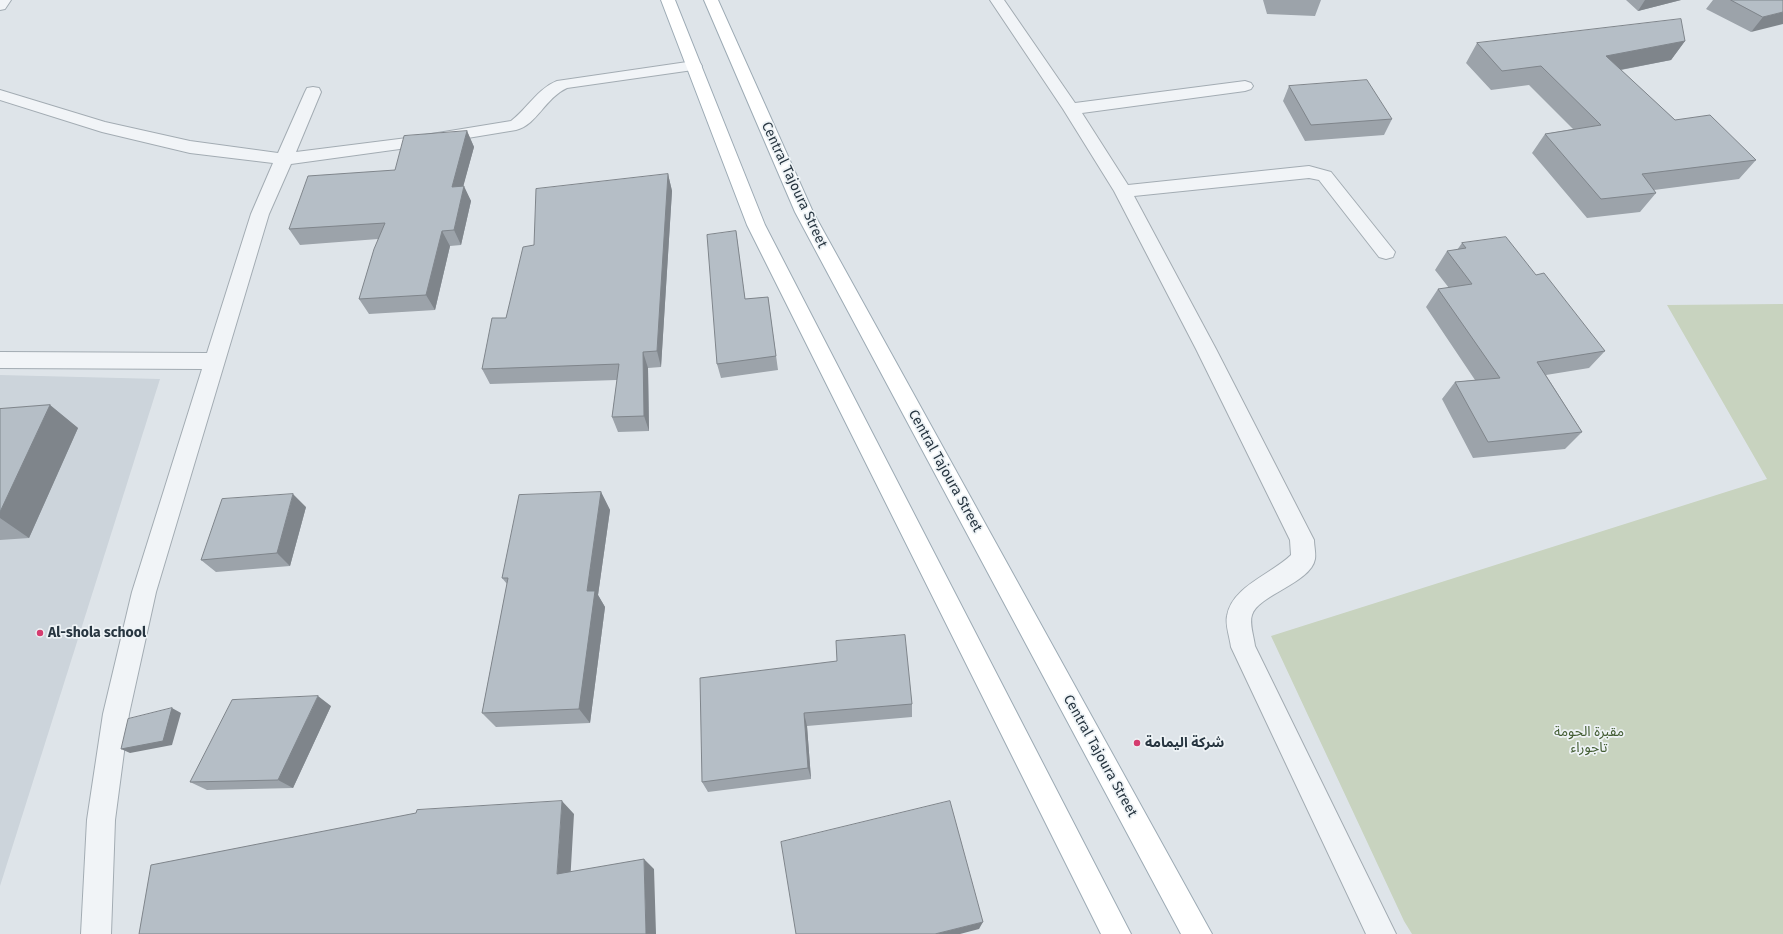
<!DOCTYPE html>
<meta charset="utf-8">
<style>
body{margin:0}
canvas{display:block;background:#dee4e9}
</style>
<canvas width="1783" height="934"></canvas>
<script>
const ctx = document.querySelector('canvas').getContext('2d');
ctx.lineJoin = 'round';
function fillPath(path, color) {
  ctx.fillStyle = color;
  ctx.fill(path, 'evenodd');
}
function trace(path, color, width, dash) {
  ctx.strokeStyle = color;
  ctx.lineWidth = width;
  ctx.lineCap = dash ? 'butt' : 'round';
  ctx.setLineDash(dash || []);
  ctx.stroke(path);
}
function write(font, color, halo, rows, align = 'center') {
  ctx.font = font + ' "Fira Sans","Noto Sans Arabic",sans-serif';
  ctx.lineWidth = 3.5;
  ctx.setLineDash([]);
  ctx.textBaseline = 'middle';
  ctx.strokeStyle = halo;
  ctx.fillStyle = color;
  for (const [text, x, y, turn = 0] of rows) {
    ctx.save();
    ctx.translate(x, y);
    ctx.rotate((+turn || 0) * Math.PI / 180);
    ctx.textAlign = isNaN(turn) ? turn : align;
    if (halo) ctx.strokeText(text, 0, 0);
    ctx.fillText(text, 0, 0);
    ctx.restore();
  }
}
fillPath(new Path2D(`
 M0,375L160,379L0,886Z`), '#ccd4db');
fillPath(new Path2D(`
 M1783,304V934H1412L1404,921L1271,636L1767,479L1667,305Z`), '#c8d3bf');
const minor = new Path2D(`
 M0,0H11L5,9L0,10Z
 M990,0H1004L1075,103L1245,81L1251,83L1253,86L1251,89L1245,91L1082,113L1128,185L1309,166L1331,172L1395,252L1393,257L1386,259L1379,257L1319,180L1309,178L1134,196L1216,349L1314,540C1314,546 1316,553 1315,559C1311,583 1258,595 1252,615C1249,623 1254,637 1255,646L1396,934H1366L1231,647C1230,638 1225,625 1227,616C1232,586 1272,574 1291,555L1290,540L1196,349L1114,191L1063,109Z
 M694,61L700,63L702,66L700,69L567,88C545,98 537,125 516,130L407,148L291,164L269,214L156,592L129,714L115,820L111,934H81L87,820L103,714L132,592L202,369L0,368V352L207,353L251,214L273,163L190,153L102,132L0,100V90L105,122L190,141L278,153L305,92L307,88L313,87L319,88L321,92L296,152L407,138L511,121C528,108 537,89 557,81Z`);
const major = new Path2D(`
 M661,0H675L765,225L1131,934H1101L747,225Z
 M704,0H718L813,212L1212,934H1181L795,212Z`);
trace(minor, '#a3acb3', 2);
trace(major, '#9dabb5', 2);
fillPath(minor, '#f1f4f7');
fillPath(major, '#fff');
fillPath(new Path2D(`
 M1263,0H1321L1315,16L1267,14Z
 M1626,0H1681L1638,11Z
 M1713,0H1783L1751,32L1706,9Z
 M1685,41L1671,60L1621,70L1675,120L1756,160L1739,179L1654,190L1656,193L1640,212L1587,218L1532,153L1545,134L1573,129L1529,85L1491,90L1466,63L1477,43Z
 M1289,86L1392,119L1384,135L1305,141L1283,101Z
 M467,131L474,147L463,186L471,201L461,245L450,246L435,310L369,314L359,299L378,239L300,245L289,229L395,170Z
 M668,174L672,191L661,367L648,368L649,431L618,432L612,417L617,380L490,384L482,369L506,318L534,245Z
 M736,231L745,299L768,297L778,370L721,378L717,364Z
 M1462,243L1536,275L1605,351L1589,368L1546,375L1582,432L1565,449L1473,458L1442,399L1455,382L1475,380L1426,307L1438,289L1449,288L1435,270L1447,251L1457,250Z
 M50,405L78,428L29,538L0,540V409Z
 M601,492L610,510L598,595L605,607L590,723L496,727L482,713L507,584L502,578Z
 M306,507L290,566L216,572L201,560Z
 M837,661L912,704V717L807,726L811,779L708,792L702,782Z
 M331,706L293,788L207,790L190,782Z`), '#9ca3aa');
fillPath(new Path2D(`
 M1645,0H1681L1638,11Z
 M1783,12V24L1751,32L1763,17Z
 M1685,41L1671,60L1593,75L1606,56Z
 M467,131L474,147L459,202L452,187Z
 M668,174L672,191L661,367L657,351Z
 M464,186L471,201L461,245L454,230Z
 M442,231L450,246L435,310L426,295Z
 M643,352L648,368L649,431L644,416Z
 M50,405L78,428L29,538L0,518V512Z
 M601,492L610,510L598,595L605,607L590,723L579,709L587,591Z
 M293,494L306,507L290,566L277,553Z
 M318,696L331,706L293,788L278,780Z
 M172,708L181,713L172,745L130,753L121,749Z
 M804,713L807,726L811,779L808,768Z
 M562,801L574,814L570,884L557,874Z
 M644,859L654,869L656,934H646Z
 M983,922L979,929L960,934H935Z`), '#7f858b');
const building = new Path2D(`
 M1731,0H1783V12L1763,17Z
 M1681,19L1685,41L1606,56L1675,120L1710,115L1756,160L1642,174L1656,193L1601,199L1545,134L1601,125L1541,66L1502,71L1477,43Z
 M1367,80L1392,119L1311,125L1289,86Z
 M467,131L452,187L464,186L454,230L442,231L426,295L359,299L374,249L385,223L289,229L308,176L395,170L404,136Z
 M668,174L657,351L643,352L644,416L612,417L619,364L482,369L492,318H506L523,247L534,245L536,189Z
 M736,231L745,299L768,297L776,356L717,364L707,235Z
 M1506,237L1536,275L1544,273L1605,351L1537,362L1582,432L1488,442L1455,382L1500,378L1438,289L1472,284L1447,251L1466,248L1462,243Z
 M50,405L0,512V409Z
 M601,492L587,591H595L579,709L482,713L508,578H502L519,495Z
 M293,494L277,553L201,560L222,499Z
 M905,635L912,704L804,713L808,768L702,782L700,678L837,661L836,641Z
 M318,696L278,780L190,782L232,700Z
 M172,708L163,741L121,749L128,719Z
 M562,801L557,874L644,859L646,934H139L151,865L416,813L417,810Z
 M950,801L983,922L935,934H796L781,842Z`);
fillPath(building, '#b5bec6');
trace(building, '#7f858b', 1);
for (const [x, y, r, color] of [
 [40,633,4,"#d53c6f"],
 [1137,743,4,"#d53c6f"]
]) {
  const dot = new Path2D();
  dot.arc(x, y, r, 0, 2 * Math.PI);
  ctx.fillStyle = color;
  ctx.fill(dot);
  trace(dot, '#eef3f6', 1.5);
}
write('14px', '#273540', '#eef3f6', [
 ["Central Tajoura Street",794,185,65],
 ["Central Tajoura Street",945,471,61],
 ["Central Tajoura Street",1100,756,61]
]);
write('bold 14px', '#273540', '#eef3f6', [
 ["Al-shola school",48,633],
 ["شركة اليمامة",1145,743]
], 'left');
write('14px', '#435d33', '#eef3f6', [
 ["مقبرة الحومة",1589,732],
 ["تاجوراء",1589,748]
]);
</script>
